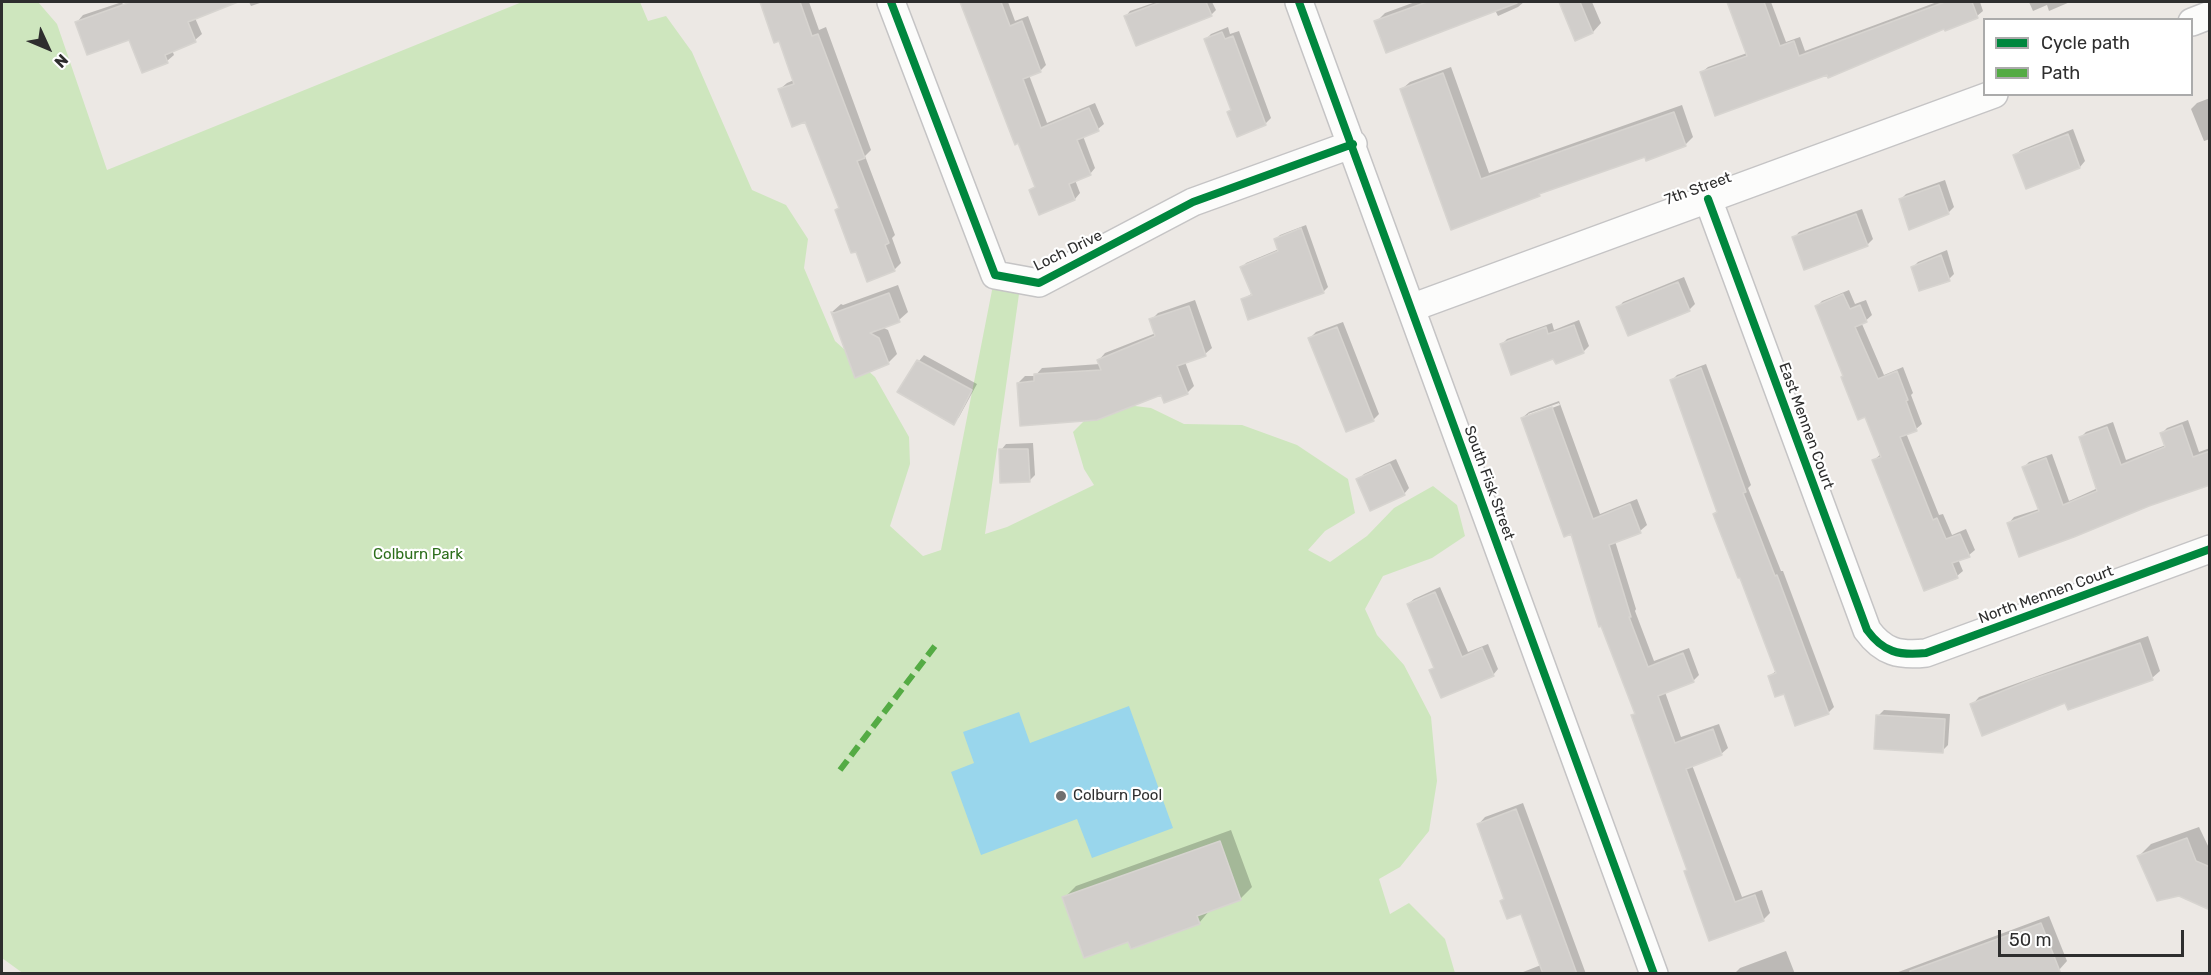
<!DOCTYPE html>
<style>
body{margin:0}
#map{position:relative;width:2211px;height:975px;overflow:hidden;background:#ece8e4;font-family:Rubik,sans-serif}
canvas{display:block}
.frame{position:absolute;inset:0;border:3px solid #2e2e2e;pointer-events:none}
.legend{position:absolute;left:1983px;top:18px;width:210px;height:78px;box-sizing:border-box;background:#fff;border:2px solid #ababab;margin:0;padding:8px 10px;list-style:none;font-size:18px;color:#2e2e2e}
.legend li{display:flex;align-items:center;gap:12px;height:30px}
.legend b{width:30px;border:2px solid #ababab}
.north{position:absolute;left:18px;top:18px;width:60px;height:60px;-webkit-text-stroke:4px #fff;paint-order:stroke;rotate:134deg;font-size:16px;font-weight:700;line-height:24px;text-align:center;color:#2e2e2e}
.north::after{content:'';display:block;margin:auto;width:21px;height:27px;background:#2e2e2e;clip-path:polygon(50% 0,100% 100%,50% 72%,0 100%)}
.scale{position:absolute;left:1998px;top:930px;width:186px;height:27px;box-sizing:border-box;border:3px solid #2e2e2e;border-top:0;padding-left:8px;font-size:18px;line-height:21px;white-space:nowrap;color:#2e2e2e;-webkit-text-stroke:4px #fff;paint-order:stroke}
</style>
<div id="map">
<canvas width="2211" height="975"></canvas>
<div class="frame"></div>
<ul class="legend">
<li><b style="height:8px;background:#00873e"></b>Cycle path</li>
<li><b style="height:8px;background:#54ab44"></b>Path</li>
</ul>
<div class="north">N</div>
<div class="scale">50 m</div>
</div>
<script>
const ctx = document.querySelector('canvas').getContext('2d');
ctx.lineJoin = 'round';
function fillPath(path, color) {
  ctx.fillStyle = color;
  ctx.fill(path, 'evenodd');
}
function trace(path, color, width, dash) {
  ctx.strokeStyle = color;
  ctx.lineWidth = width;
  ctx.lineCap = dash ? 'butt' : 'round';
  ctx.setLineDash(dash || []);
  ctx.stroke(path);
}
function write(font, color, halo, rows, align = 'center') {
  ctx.font = font + ' Rubik,sans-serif';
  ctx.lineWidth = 4.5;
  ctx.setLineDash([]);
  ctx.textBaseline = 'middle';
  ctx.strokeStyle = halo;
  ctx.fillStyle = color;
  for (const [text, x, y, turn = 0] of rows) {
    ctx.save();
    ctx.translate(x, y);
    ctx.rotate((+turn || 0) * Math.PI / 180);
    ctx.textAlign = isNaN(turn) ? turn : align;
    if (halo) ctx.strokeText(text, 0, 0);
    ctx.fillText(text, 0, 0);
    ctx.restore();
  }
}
fillPath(new Path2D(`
 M2,2H38L57,24L107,170L522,2H640L648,21L666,16L692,52L752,190L786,205L808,239L804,268L835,341L875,377L909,437L910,464L890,526L923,556L941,550L995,275L1021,280L985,534L1007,527L1094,485L1084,469L1073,432L1103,402L1151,408L1184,424L1242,425L1297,445L1348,479L1355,513L1325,531L1308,550L1330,562L1367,536L1394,508L1433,486L1457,505L1465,536L1432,558L1383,576L1365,609L1377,635L1404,665L1431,717L1437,781L1429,831L1400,867L1379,879L1390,914L1409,903L1445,939L1455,973L24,974L2,958Z`), '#cee6be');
fillPath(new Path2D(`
 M1129,706L1173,828L1092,858L1077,819L981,855L951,772L974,763L963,732L1019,712L1030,743Z`), '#99d6ec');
fillPath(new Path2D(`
 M122,2L125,10L145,2H235L195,18L202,34L195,40L172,50L174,55L167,61L130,38L77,22L83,15Z
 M249,2H263L251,6Z
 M761,2H809L819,30L826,27L871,150L865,156L895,235L892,238L901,263L894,270L837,210L840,207L806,120L779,90L787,83L794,80L780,40L775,41Z
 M962,2H1008L1015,21L1028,16L1046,65L1040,71L1029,75L1047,123L1095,103L1104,124L1098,129L1083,136L1095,168L1090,174L1075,180L1080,193L1075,199L1031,190L1036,185Z
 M1156,2H1212L1216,10L1211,15L1126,16L1130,11Z
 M1415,2H1524L1518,7L1498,16L1495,10L1376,22L1385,13Z
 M1561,2H1592L1601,23L1593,32L1576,39Z
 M1729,2H1771L1786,42L1800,37L1805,51L1937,2H1980L1983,11L1977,16L1827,73L1702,72L1708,67L1747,53Z
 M2029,2H2070L2049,11L2047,5L2033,11Z
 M1228,27L1230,34L1239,31L1271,118L1265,124L1228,112L1232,109L1206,39L1211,34Z
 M1451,67L1489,173L1682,105L1693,137L1685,145L1646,155L1543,191L1539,195L1452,228L1402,89L1410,82Z
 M2210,98V139L2204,141L2191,109L2197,103Z
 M2073,129L2085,161L2080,167L2027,187L2015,155L2021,150Z
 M1945,180L1954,207L1948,213L1900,200L1906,194Z
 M1862,209L1873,239L1867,245L1794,238L1799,232Z
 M1306,225L1328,287L1323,292L1243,299L1253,293L1242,268L1246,263L1279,249L1276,239L1280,235Z
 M1947,250L1954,274L1949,279L1913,267L1918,262Z
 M1684,277L1695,304L1689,310L1618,308L1623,302Z
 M898,285L908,312L899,320L882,327L888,330L897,354L888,363L856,376L832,312L841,304L843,305Z
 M1849,290L1855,304L1866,300L1872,315L1862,324L1884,375L1903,367L1913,393L1911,395L1922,424L1916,429L1906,433L1939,515L1943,514L1952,535L1966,529L1975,550L1969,555L1958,559L1963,571L1957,576L1873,461L1881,454L1866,415L1845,376L1817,306L1822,301Z
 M1195,300L1212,348L1205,354L1185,362L1194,386L1187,393H1161L1018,383L1025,376H1035L1042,368L1100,364L1099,360L1105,353L1156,333L1151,320L1158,313Z
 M1579,320L1589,346L1583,352L1554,357L1501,345L1507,339L1552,323L1554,330Z
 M1343,322L1379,414L1373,420L1310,338L1316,332Z
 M924,355L977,384L959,417L954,423L900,392L919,361Z
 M1706,364L1751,485L1748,488L1781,571H1783L1834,707L1828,713L1785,692L1769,677L1777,670L1741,576L1714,515L1718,511L1671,381L1677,375Z
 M1559,401L1600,514L1637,499L1647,525L1640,531L1615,541L1636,609L1635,611L1654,661L1689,648L1699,675L1693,681L1665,692L1681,737L1719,724L1728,748L1721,754L1692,765L1742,897L1762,890L1770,913L1764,919L1710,939L1688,869L1633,716L1636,713L1572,532L1522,418L1529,412ZM1559,403L1560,405L1528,417V414Z
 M2188,420L2199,452L2210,448V483L2009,523L2014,517L2039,509L2024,467L2029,462L2052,454L2069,501L2098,488L2081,437L2086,432L2113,422L2126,460L2166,445L2162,433L2167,428Z
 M1033,443L1035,475L1029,481L1001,450L1006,444Z
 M1396,459L1409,488L1404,494L1358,480L1364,474Z
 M1440,587L1468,652L1488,644L1498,669L1493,675L1431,670L1435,667L1408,604L1414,599Z
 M2148,636L2160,671L2152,678L2066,701L1972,705L1979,697Z
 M1884,710L1950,714L1948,745L1942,751L1878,716Z
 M1523,803L1586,974H1518L1541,965L1522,912L1502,901L1505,898L1478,825L1485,817Z
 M2199,827L2210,850V908L2139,856L2151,844Z
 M1231,830L1252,887L1240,899L1210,910L1199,923L1129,940L1064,898L1076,886Z
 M2049,916L2067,961L2059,970L2048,974H1893Z
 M1786,951L1795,974H1734L1740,968Z`), '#0003');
const building = new Path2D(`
 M131,2H238L188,22L196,42L165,55L168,63L142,73L129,40L87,55L75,22Z
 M760,2H800L812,36L818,34L865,158L857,161L889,243L885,245L895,271L867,282L856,252L851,253L835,210L839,208L805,122L792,127L778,89L794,84L779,41L774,43Z
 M960,2H1001L1010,26L1022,21L1041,72L1023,79L1041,128L1089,108L1099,131L1077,140L1091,175L1069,184L1075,200L1039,215L1029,190L1035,187L1018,143L1015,145Z
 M1161,2H1206L1212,16L1136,46L1124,16Z
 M1427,2H1517V3L1386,53L1374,21Z
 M1559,2H1580L1593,33L1575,41Z
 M1727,2H1764L1780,46L1794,41L1799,56L1945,2H1972L1978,18L1945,31L1944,29L1828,78L1827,75L1715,116L1700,72L1747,56Z
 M1222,32L1225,39L1233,36L1266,125L1237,137L1227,112L1231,110L1204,39Z
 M1443,73L1481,179L1674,112L1686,146L1646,161L1645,157L1539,194L1540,196L1451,230L1400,89Z
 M2068,134L2080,168L2026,189L2013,155Z
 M1939,185L1949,214L1909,230L1899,199Z
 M1856,214L1868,246L1804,270L1792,237Z
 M1301,228L1324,293L1248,320L1241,299L1252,295L1240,267L1278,251L1274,239Z
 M1941,255L1950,281L1919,291L1911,267Z
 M1678,282L1690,311L1628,336L1616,307Z
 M889,293L900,322L870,333L879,338L889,364L855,378L831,312L834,313Z
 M1843,294L1850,309L1860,305L1867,322L1855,327L1878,379L1897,371L1908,400L1906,401L1917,431L1900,437L1933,520L1937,518L1946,539L1960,534L1970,557L1952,563L1958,578L1924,591L1872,460L1881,457L1865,417L1858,420L1841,377L1843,376L1815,306Z
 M1189,306L1206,356L1177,366L1188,394L1164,403L1161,395L1097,420L1020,426L1017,383L1034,381V374L1101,370L1097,360L1155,336L1149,319Z
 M1574,325L1584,353L1556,364L1553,359L1511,375L1500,344L1546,327L1548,334Z
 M1337,327L1374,421L1346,432L1308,338Z
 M917,360L972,390L954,425L897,392Z
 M1701,368L1746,492L1743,493L1775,576L1777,575L1829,714L1795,726L1784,694L1775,697L1768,676L1776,673L1740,578H1738L1713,514L1717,512L1670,380Z
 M1552,407L1593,519L1630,504L1641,533L1609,545L1631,617H1629L1648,667L1683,653L1694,682L1658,696L1675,743L1713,729L1722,755L1686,769L1735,902L1755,895L1764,921L1709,941L1684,871L1687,870L1631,715L1635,714L1601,626L1599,627L1571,534L1564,537L1521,418Z
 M2182,425L2193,457L2210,451V485L2149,506L2074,537L2019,557L2007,523L2039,511L2022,467L2046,458L2063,505L2097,491L2079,437L2107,427L2121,465L2165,447L2160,433Z
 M999,449H1028L1030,482L1000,483Z
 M1390,464L1405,495L1370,511L1356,479Z
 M1435,592L1462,657L1482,648L1494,676L1441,698L1429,670L1434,668L1407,604Z
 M2140,643L2153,680L2068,710L2065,703L1982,736L1970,704L2033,679Z
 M1876,715L1945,719L1943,753L1874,749Z
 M1516,809L1544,884L1577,974H1543L1521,914L1507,919L1500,901L1504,899L1477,824Z
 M2187,838L2196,861L2210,867V910L2179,896L2157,901L2137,856Z
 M1220,841L1241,900L1197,916L1200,924L1131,949L1128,942L1084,958L1062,897Z
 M2041,923L2061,974H1910V971Z`);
fillPath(building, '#d1cecb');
trace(building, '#d7d4d0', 1.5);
const street = new Path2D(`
 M891,2L995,275L1039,283L1193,202L1353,144
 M1299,2L1654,974
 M2192,22L2210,15
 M1708,199L1867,630C1883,652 1899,656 1926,653L2210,549
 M1411,308L1994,94`);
trace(street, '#c5c4c5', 30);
trace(street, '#fcfcfb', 27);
trace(new Path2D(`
 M840,770L935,646`), '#54ab44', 6, [12, 6]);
trace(new Path2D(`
 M891,2L995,275L1039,283L1193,202L1353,144
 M1299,2L1654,974
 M1708,199L1867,630C1883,652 1899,656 1926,653L2210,549`), '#00873e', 8);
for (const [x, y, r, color] of [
 [1061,796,6,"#706f6e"]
]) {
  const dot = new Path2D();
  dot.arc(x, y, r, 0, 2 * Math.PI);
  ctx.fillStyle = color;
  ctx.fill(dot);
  trace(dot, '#fff', 2);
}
write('15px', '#2e2e2e', '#fff', [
 ["7th Street",1698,189,-20],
 ["Loch Drive",1068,251,-26],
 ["East Mennen Court",1806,426,70],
 ["South Fisk Street",1489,483,70],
 ["North Mennen Court",2046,595,-20]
]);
write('15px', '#2c6e1b', '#fff', [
 ["Colburn Park",418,555]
]);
write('15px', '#2e2e2e', '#fff', [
 ["Colburn Pool",1073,796]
], 'left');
</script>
